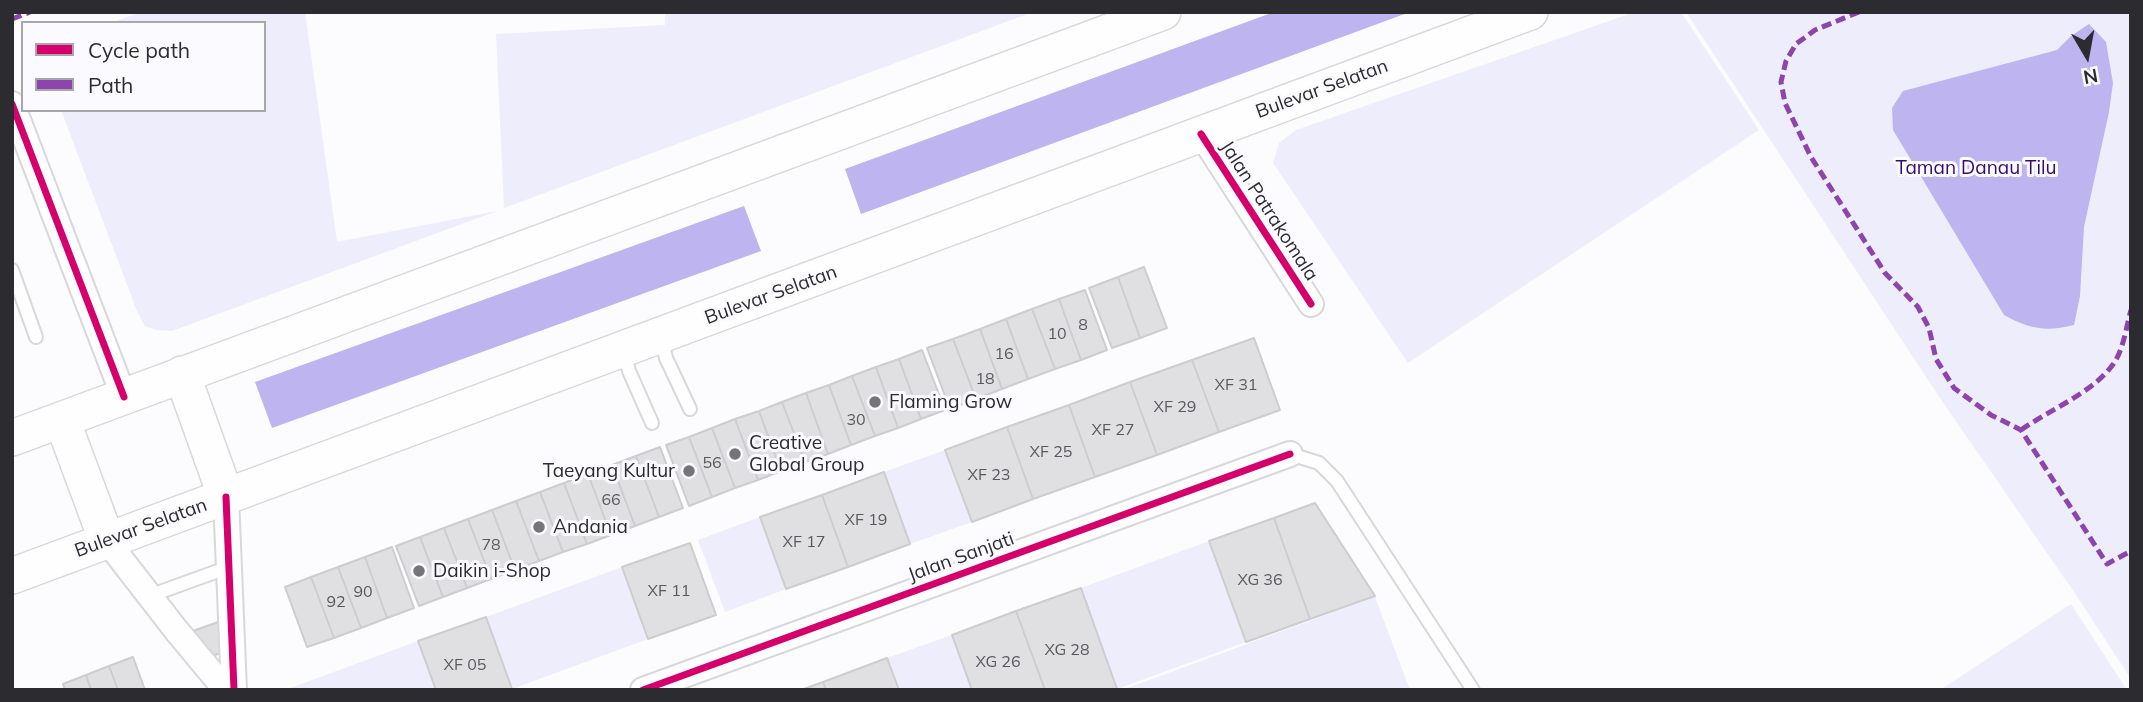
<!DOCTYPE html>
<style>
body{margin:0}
#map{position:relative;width:2143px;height:702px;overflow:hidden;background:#fcfbfd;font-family:Mulish,sans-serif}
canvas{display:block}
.frame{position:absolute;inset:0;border:14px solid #2c2c30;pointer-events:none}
.legend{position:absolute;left:21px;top:21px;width:245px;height:91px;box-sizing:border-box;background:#fbfafe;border:2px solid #a8a8ac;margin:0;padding:9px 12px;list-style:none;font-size:21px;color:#2c2c30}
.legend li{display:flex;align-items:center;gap:14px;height:35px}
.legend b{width:35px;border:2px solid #a8a8ac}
.north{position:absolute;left:2052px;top:21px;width:70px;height:70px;-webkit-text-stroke:5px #fbfafe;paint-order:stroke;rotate:170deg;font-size:19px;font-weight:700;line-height:28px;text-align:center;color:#2c2c30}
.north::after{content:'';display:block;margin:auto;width:24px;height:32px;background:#2c2c30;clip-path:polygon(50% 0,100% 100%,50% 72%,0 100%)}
</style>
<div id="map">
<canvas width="2143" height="702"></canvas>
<div class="frame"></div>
<ul class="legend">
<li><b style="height:9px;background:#d6006c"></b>Cycle path</li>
<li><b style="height:9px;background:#8e44ad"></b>Path</li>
</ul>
<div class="north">N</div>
</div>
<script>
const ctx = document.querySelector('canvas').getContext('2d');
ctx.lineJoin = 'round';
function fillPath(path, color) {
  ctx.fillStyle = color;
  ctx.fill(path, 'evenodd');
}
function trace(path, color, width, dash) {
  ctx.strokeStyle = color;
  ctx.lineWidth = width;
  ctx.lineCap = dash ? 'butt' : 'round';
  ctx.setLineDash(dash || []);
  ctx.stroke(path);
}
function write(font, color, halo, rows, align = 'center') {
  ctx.font = font + ' Mulish,sans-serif';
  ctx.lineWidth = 6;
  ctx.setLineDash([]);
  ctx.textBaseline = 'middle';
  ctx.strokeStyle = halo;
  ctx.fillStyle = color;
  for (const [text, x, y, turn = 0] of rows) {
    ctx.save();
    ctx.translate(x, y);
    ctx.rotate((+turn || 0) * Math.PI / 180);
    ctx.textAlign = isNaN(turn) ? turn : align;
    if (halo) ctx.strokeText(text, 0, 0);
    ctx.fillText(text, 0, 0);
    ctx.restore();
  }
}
fillPath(new Path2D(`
 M141,12H305L337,242L497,211L172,331L156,330L145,326L137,311L61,110H264V23H111Z
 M665,12H1033L504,208L496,34L665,25Z
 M1635,12H1681L1759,130L1408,363L1273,163L1279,143L1296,130Z
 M1686,12H2131V679L2074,592L1940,398Z
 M945,450L972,522L910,544L884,472Z
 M760,517L786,589L725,612L698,540Z
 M1209,541L1246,642L1117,689L1081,588Z
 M622,567L648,639L512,689L486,617Z
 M1375,597L1410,690H1122Z
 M2071,604L2127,690H1940Z
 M952,635L972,690H899L887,658Z
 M418,641L436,690H285Z`), '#eeedfb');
fillPath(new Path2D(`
 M1274,12H1410L861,214L845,169Z
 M2089,24L2106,42L2113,83L2109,112L2084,227L2080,296L2074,325C2046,332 2029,329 2004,315L1893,130L1892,108L1903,91L2057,50L2071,36Z
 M744,206L761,251L272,428L255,382Z`), '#beb5f0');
const building = new Path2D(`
 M1144,267L1167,328L1140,338L1118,277Z
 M1118,277L1140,338L1112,348L1089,288Z
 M1085,290L1107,350L1081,360L1059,299Z
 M1059,299L1081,360L1055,369L1032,309Z
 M1032,309L1055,369L1028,379L1006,319Z
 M1006,319L1028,379L1002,389L980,329Z
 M980,329L1002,389L976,399L953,339Z
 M1254,338L1280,410L1219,432L1192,360Z
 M953,339L976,399L950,409L927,348Z
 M922,350L945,410L921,419L899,359Z
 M899,359L921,419L898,428L876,367Z
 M1192,360L1219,432L1157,455L1130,382Z
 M876,367L898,428L875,436L852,376Z
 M852,376L875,436L851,445L829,385Z
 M1130,382L1157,455L1095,477L1069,405Z
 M829,385L851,445L828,454L806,393Z
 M806,393L828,454L805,462L782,402Z
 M782,402L805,462L781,471L759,411Z
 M1069,405L1095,477L1033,499L1007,427Z
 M759,411L781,471L758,480L735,419Z
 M735,419L758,480L735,488L712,428Z
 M1007,427L1033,499L972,522L945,450Z
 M712,428L735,488L712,497L689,437Z
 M689,437L712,497L689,506L666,445Z
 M660,447L683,508L659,517L636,456Z
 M636,456L659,517L635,526L612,465Z
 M612,465L635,526L611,535L588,474Z
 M884,472L910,544L848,567L822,495Z
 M588,474L611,535L587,544L564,483Z
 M564,483L587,544L563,552L540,492Z
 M540,492L563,552L539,561L516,501Z
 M822,495L848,567L786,589L760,517Z
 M516,501L539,561L515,570L492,510Z
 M1315,503L1375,596L1310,619L1274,518Z
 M492,510L515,570L491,579L468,519Z
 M1274,518L1310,619L1246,642L1209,541Z
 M468,519L491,579L467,588L444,528Z
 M444,528L467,588L443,597L420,537Z
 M420,537L443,597L419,606L396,546Z
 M690,543L716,615L648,639L622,567Z
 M392,547L414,608L387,618L365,557Z
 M365,557L387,618L361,628L338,567Z
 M338,567L361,628L334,638L311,577Z
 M311,577L334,638L307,647L285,587Z
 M1081,588L1117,689L1045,690L1016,611Z
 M1016,611L1045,690H972L952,635Z
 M486,617L512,689L436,690L418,641Z
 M221,621L226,651L207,658L190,632Z
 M133,657L145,690H118L109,666Z
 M887,658L899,690H826L823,682Z
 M109,666L118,690H91L86,675Z
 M86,675L91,690H65L63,684Z
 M823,682L826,690H801Z`);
fillPath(building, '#e0e0e3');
trace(building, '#cdcccf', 2);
const service = new Path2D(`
 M12,270L36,337
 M661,336L666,358L690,409
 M624,352L629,371L652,423
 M1290,454L1319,463L1337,481L1473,690
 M149,596L229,567`);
const minor = new Path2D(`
 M12,104L124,397
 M1201,134L1311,304
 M226,497L234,690
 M107,541L176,630L226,690
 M643,690L1290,454`);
const secondary = new Path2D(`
 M182,374L226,497
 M62,420L107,541
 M12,438L1163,12
 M12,576L1530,12`);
trace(service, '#d8d7da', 16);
trace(minor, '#d8d7da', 28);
trace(secondary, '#d8d7da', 38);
trace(service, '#fffeff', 12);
trace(minor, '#fffeff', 24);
trace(secondary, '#fffeff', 35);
trace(new Path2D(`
 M1859,12L1815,30L1796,44L1786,61L1781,82L1785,103L1811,157L1885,273L1918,307L1929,328L1936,359L1954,388L1991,415L2021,430L2107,564L2131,551
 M12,19L30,12
 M2021,430C2049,410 2090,394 2111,367C2123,353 2126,328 2131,310`), '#8e44ad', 5, [10, 5]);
trace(new Path2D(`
 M12,104L124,397
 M1201,134L1311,304
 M226,497L234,690
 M643,690L1290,454`), '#d6006c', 7);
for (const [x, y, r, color] of [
 [875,402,7,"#757478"],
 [735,454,7,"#757478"],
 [689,471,7,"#757478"],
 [539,527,7,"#757478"],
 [419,571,7,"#757478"]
]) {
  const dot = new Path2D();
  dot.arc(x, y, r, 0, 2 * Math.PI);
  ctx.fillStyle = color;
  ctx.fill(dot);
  trace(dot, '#fbfafe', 2.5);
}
write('16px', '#59595d', null, [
 ["8",1083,325],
 ["10",1057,334],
 ["16",1004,354],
 ["18",985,379],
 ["XF 31",1236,385],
 ["XF 29",1175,407],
 ["30",856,420],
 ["XF 27",1113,430],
 ["XF 25",1051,452],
 ["56",712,463],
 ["XF 23",989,475],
 ["66",611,500],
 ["XF 19",866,520],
 ["XF 17",804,542],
 ["78",491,545],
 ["XG 36",1260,580],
 ["XF 11",669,591],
 ["90",363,592],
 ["92",336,602],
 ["XG 28",1067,650],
 ["XG 26",998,662],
 ["XF 05",465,665]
]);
write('19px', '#2c2c30', '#fbfafe', [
 ["Bulevar Selatan",1322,89,-20],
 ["Jalan Patrakomala",1269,211,57],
 ["Bulevar Selatan",771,295,-20],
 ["Bulevar Selatan",141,528,-20],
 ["Jalan Sanjati",961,557,-20]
]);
write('19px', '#310d6f', '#fbfafe', [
 ["Taman Danau Tilu",1976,168]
]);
write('19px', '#2c2c30', '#fbfafe', [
 ["Flaming Grow",889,402],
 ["Creative",749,443],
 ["Global Group",749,465],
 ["Taeyang Kultur",675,471,"right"],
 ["Andania",553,527],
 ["Daikin i-Shop",433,571]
], 'left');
</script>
